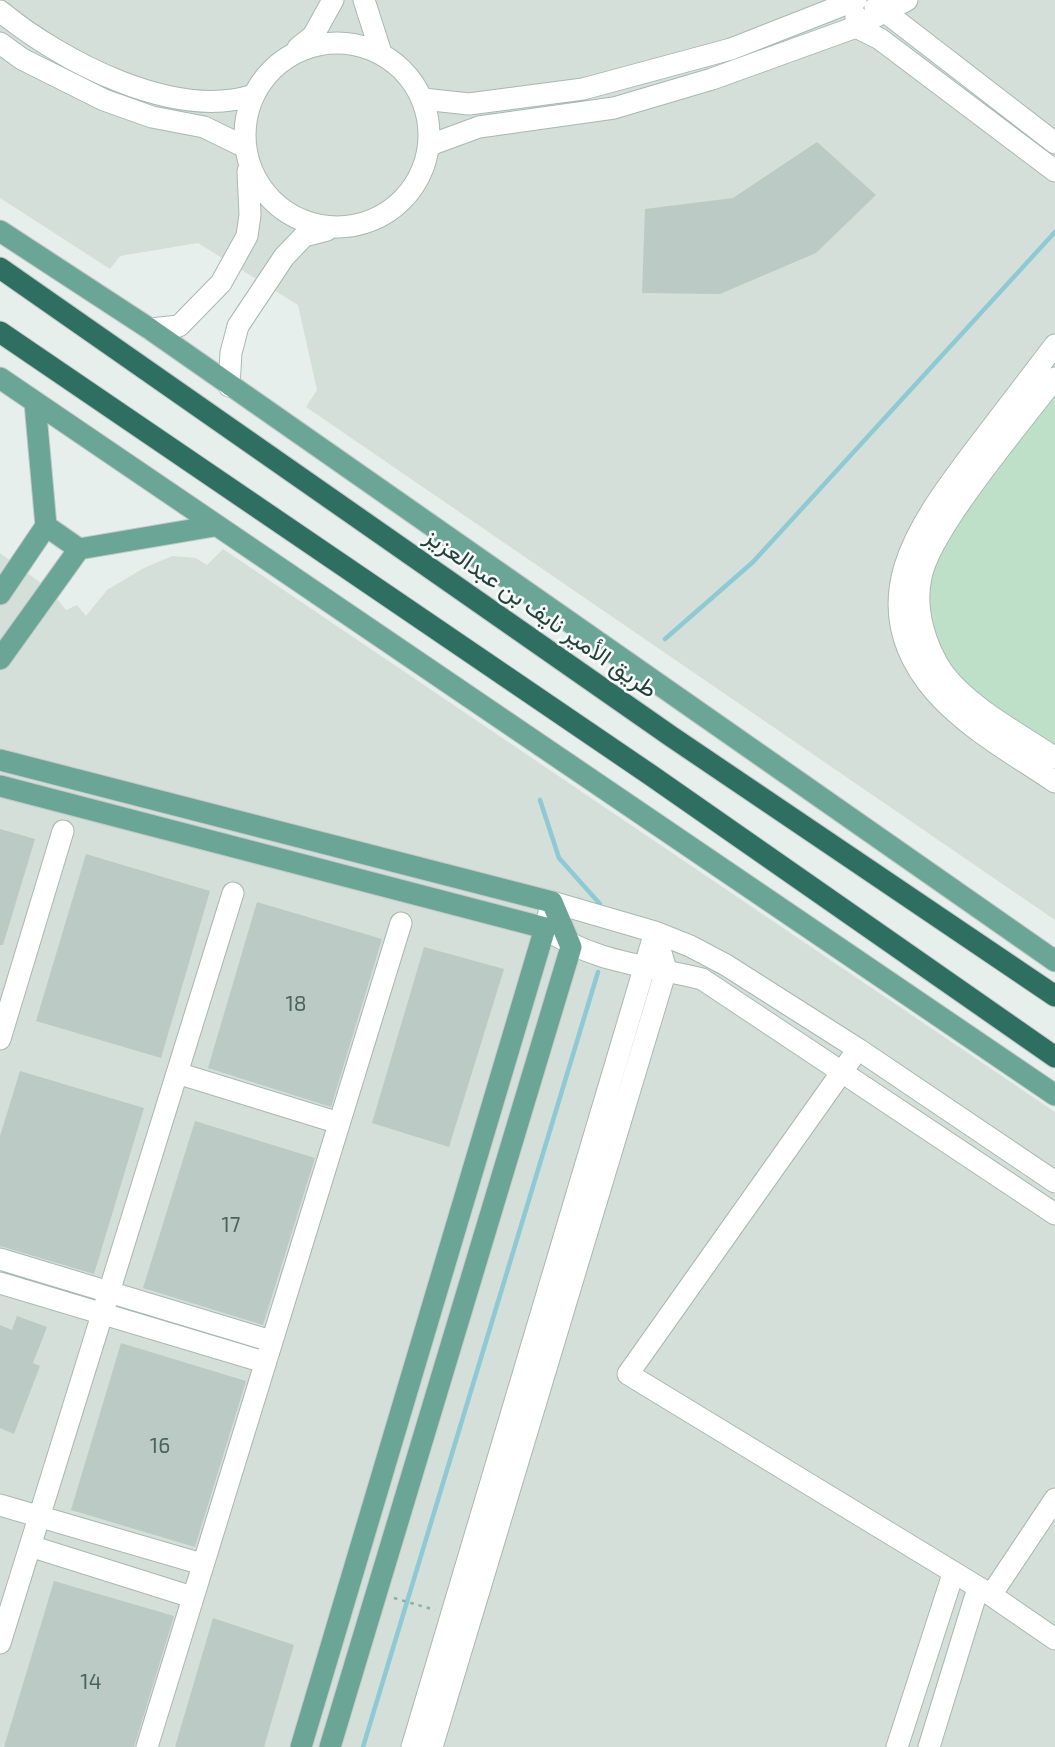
<!DOCTYPE html>
<meta charset="utf-8">
<style>
body{margin:0}
canvas{display:block;background:#e6efeb}
</style>
<canvas width="1055" height="1747"></canvas>
<script>
const ctx = document.querySelector('canvas').getContext('2d');
ctx.lineJoin = 'round';
function fillPath(path, color) {
  ctx.fillStyle = color;
  ctx.fill(path, 'evenodd');
}
function trace(path, color, width, dash) {
  ctx.strokeStyle = color;
  ctx.lineWidth = width;
  ctx.lineCap = dash ? 'butt' : 'round';
  ctx.setLineDash(dash || []);
  ctx.stroke(path);
}
function write(font, color, halo, rows, align = 'center') {
  ctx.font = font + ' "Exo 2",Vazirmatn,sans-serif';
  ctx.lineWidth = 5;
  ctx.setLineDash([]);
  ctx.textBaseline = 'middle';
  ctx.strokeStyle = halo;
  ctx.fillStyle = color;
  for (const [text, x, y, turn = 0] of rows) {
    ctx.save();
    ctx.translate(x, y);
    ctx.rotate((+turn || 0) * Math.PI / 180);
    ctx.textAlign = isNaN(turn) ? turn : align;
    if (halo) ctx.strokeText(text, 0, 0);
    ctx.fillText(text, 0, 0);
    ctx.restore();
  }
}
fillPath(new Path2D(`
 M0,0H1055V920L306,407L317,390L298,305L198,243L120,256L110,269L0,198Z
 M223,549L1055,1112V1747H0V553L49,589L66,610L77,605L86,616L107,590L144,568L172,556L196,558L207,565Z`), '#d4dfda');
fillPath(new Path2D(`
 M1055,392V745L968,687L949,668L935,644L925,582L937,553Z`), '#bfe0c8');
trace(new Path2D(`
 M665,639L753,562L1055,232
 M540,800L559,858L600,904
 M363,1747L598,972`), '#8ec9d4', 4.5);
fillPath(new Path2D(`
 M817,142L876,195L816,253L720,294L642,293L645,209L733,198Z
 M0,829L35,839L3,945H0Z
 M86,854L210,891L161,1058L36,1021Z
 M257,902L382,939L331,1107L208,1068Z
 M424,947L504,969L449,1147L372,1123Z
 M20,1071L144,1108L94,1274L0,1246V1136Z
 M195,1121L315,1158L263,1325L143,1288Z
 M17,1316L47,1327L33,1363L40,1366L14,1434L0,1428V1325L12,1330Z
 M121,1343L246,1381L195,1547L71,1510Z
 M54,1581L174,1616L134,1747H4Z
 M213,1618L294,1645L264,1747H175Z`), '#bbcac4');
const minor = new Path2D(`
 M364,0L381,53
 M875,8L884,11L1055,143
 M0,11C61,61 174,121 254,95
 M856,16V27L880,39L1055,171
 M245 135a92 92 0 1 1 184 0a92 92 0 1 1-184 0Z
 M0,43L22,59L104,100L152,117L204,127L245,147
 M298,48L313,36L333,0
 M423,99L469,104L583,89L731,49L856,0
 M430,145L479,127L614,108L712,79L856,27L907,0
 M150,329L179,326L221,283L247,236L250,215L248,171
 M1055,345C1028,380 1001,416 974,451C917,527 859,604 936,693C968,729 1015,755 1055,782
 M1055,378C1022,422 930,529 921,577C914,609 925,647 944,674C971,709 1019,733 1055,758
 M229,386L231,353L238,326L284,257L304,236L327,230
 M0,1039L63,831
 M851,1059L628,1374L991,1595L1055,1639
 M177,1073L339,1123
 M1055,1182L858,1049L726,965L690,946L655,932L552,902L545,928C593,963 646,965 702,979L1055,1214
 M0,1259L271,1341
 M0,1283L264,1362
 M0,1505L202,1564
 M30,1546L192,1597
 M991,1595L1055,1499
 M0,1643L233,893
 M147,1747L401,923
 M412,1747L655,932L666,970L432,1747
 M897,1747L953,1574
 M929,1747L978,1588`);
const major = new Path2D(`
 M0,231L150,329L1055,961
 M0,378L1055,1095
 M46,526L79,549
 M0,594L46,526L35,403
 M0,659L79,549L214,526
 M0,760L552,902L571,947L330,1747
 M0,786L545,928L301,1747`);
const highway = new Path2D(`
 M0,268L672,737L1055,996
 M0,332L652,776L1055,1057`);
trace(minor, '#a8b8b2', 23);
trace(major, '#c2cac8', 23);
trace(highway, '#c2cac8', 23);
trace(new Path2D(`
 M394,1598L435,1610`), '#86b3a5', 2.5, [3.5, 5]);
trace(minor, '#fff', 21);
trace(major, '#6aa596', 21);
trace(highway, '#2f6f62', 21);
write('21px', '#4a645c', null, [
 ["18",296,1004],
 ["17",231,1225],
 ["16",160,1446],
 ["14",91,1682]
]);
write('24px', '#24423a', '#f7fbf9', [
 ["طريق الأمير نايف بن عبدالعزيز",541,613,35]
]);
</script>
